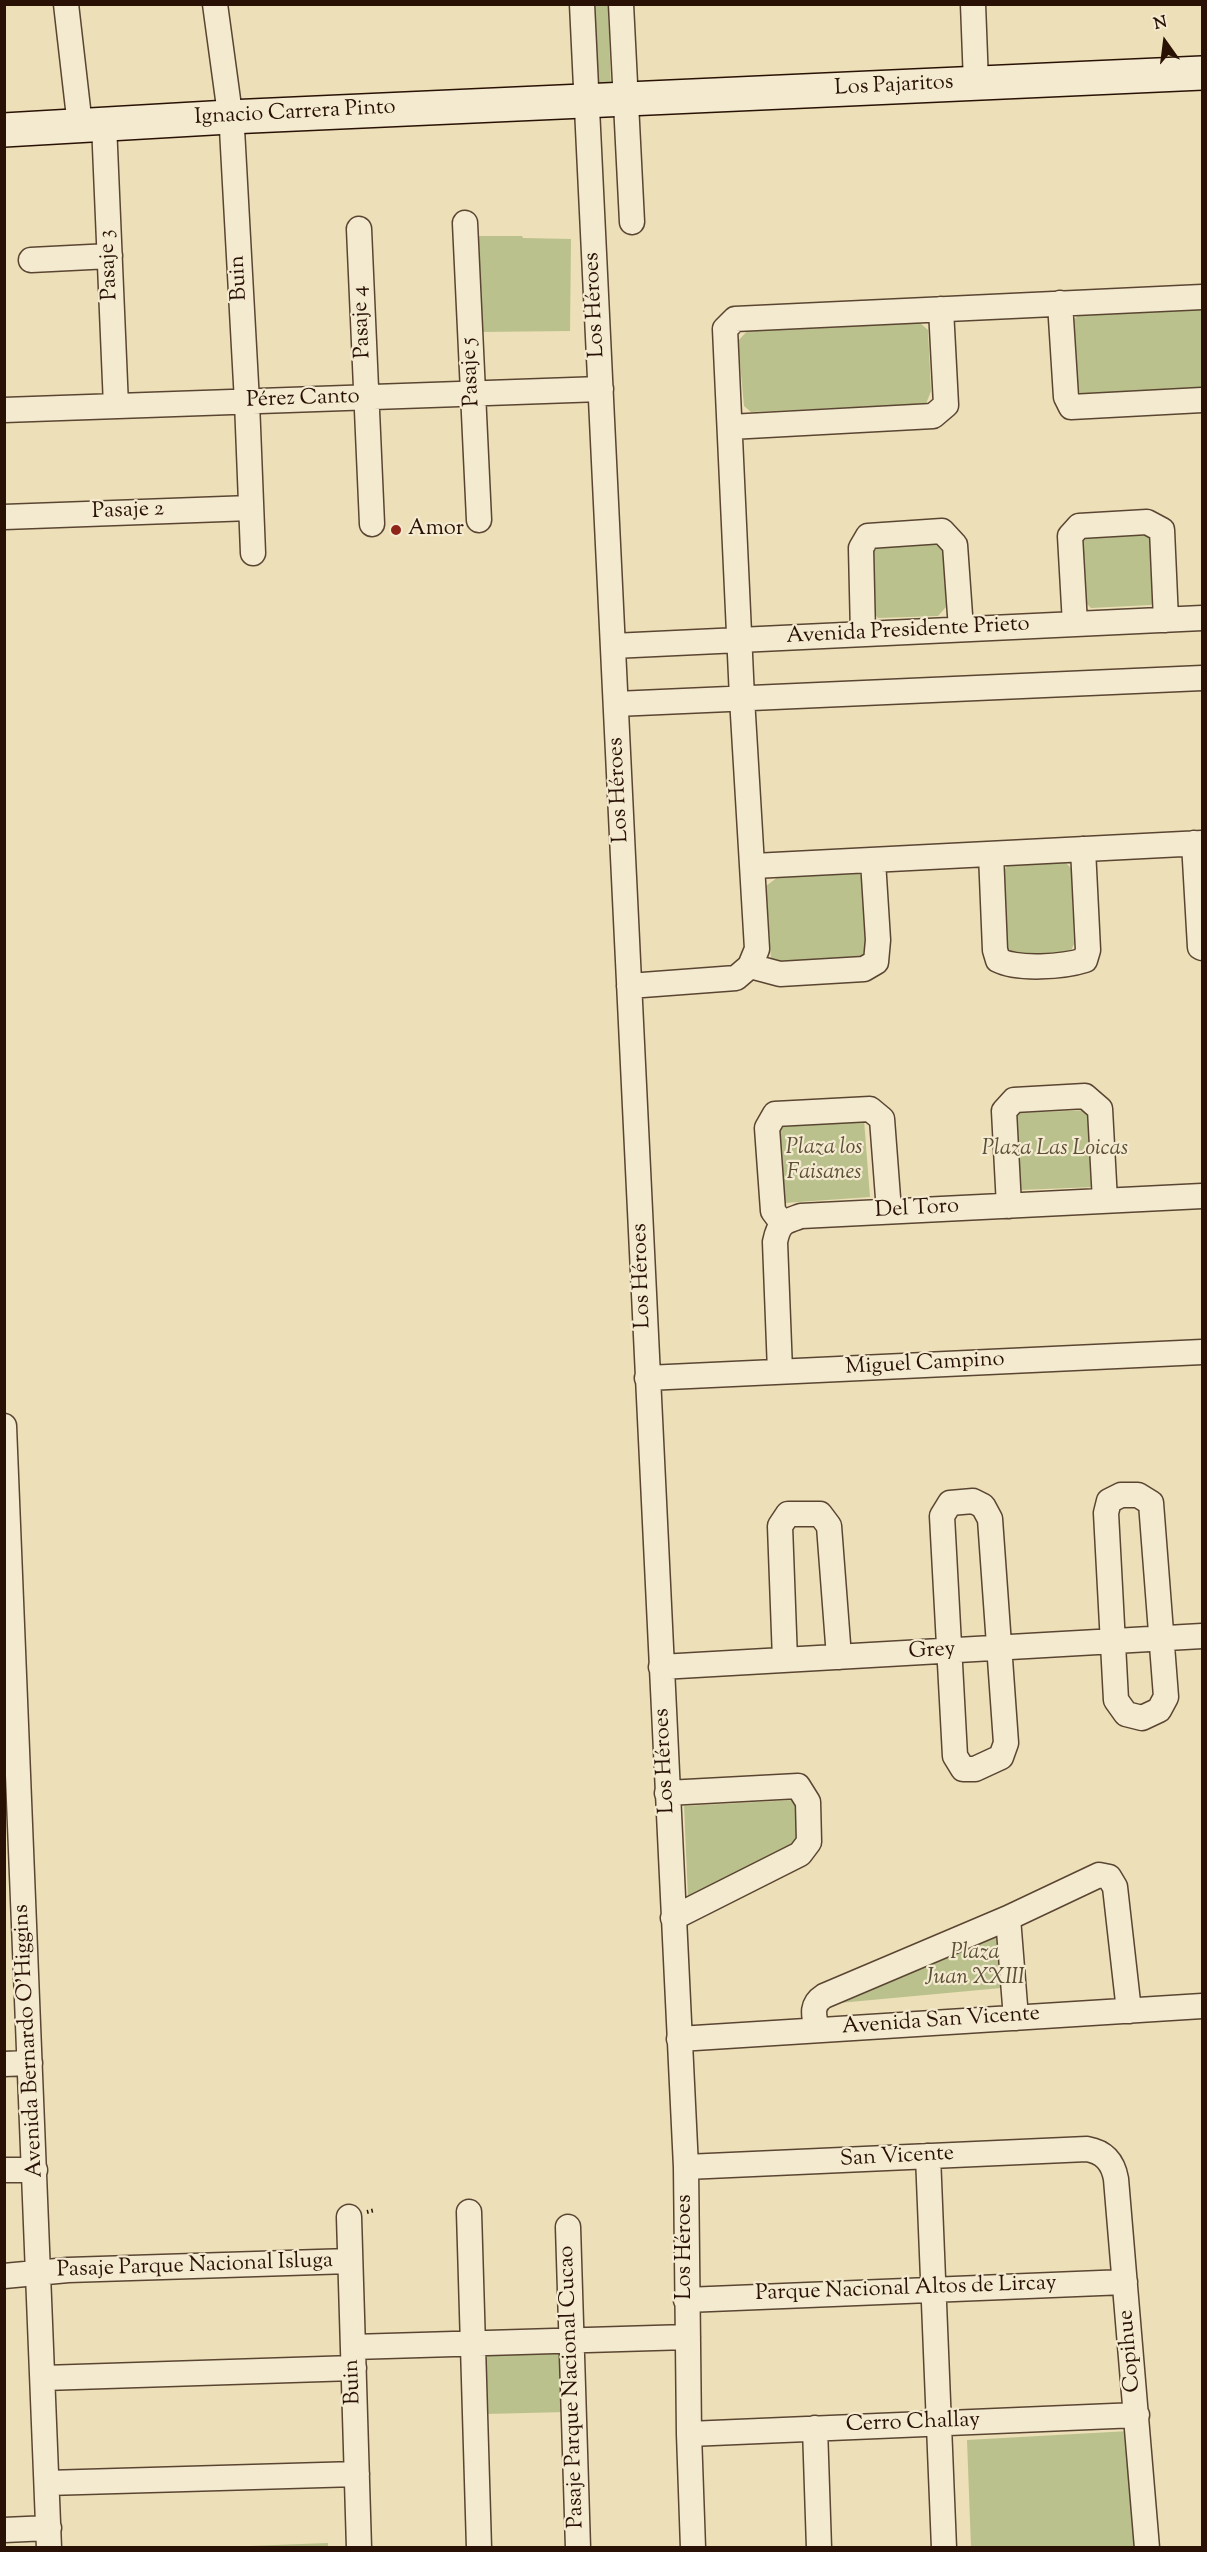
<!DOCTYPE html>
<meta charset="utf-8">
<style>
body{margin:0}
#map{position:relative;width:1207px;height:2552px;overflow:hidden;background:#eddfb7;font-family:"Sorts Mill Goudy",serif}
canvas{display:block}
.frame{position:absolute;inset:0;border:6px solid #291205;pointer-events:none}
.north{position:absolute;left:1135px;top:12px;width:60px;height:60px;-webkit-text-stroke:4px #f3ead0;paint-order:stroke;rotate:346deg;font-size:16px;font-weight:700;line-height:24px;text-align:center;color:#291205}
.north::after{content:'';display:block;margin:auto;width:21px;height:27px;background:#291205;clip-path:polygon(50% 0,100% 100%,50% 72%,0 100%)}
</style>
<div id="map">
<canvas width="1207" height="2552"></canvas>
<div class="frame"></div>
<div class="north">N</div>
</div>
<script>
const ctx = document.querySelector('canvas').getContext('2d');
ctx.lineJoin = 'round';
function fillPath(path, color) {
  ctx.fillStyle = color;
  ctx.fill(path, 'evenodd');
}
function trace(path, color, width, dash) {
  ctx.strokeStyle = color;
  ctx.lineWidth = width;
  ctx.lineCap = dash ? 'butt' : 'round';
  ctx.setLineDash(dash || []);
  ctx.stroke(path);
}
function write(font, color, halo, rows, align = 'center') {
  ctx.font = font + ' "Sorts Mill Goudy",serif';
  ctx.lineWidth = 4.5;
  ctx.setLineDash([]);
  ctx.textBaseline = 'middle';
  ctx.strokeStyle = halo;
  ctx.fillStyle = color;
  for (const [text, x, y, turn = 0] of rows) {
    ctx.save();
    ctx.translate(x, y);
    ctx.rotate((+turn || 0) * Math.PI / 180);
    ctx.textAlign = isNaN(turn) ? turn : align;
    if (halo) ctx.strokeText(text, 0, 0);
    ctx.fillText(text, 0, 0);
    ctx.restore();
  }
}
fillPath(new Path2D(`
 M591,5H608L611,89L595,90Z
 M475,236H522L523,238L571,239L570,331L478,332Z
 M1202,307V390L1084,396L1075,389L1070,324L1081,312Z
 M919,322L928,330L931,391L926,404L751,412L744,406L738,341L749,329Z
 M1144,530L1155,539L1158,595L1151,605L1091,608L1084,601L1080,542L1089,533Z
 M933,542L943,550L946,607L938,616L878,618L872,611L868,552L877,543Z
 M1065,862L1071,868L1074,944L1069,955L1013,957L1004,944L1001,874L1008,865Z
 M859,874L868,884L870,953L864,962L780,965L771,960L766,886L778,877Z
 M1091,1110L1094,1187L1019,1190L1016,1113Z
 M864,1120L870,1197L784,1203L778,1127Z
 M793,1800C799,1811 801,1832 795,1844L688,1898L684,1806Z
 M996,1931L1001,1988L839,2003Z
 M565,2353L566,2412L485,2414L484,2356Z
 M1129,2431L1138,2547H971L967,2440Z
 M328,2543V2548L222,2547Z`), '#bac18d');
const street = new Path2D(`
 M66,4L80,126
 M215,4L232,129L247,402L253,553
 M582,4L686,2167L689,2434L693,2548
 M621,4L632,222
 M973,4L976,83
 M104,124L116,406
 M465,223L479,520
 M359,229L372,524
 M31,260L110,256
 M1060,303L1066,397L1071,407L1202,400
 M4,410L601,389
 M730,427L933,416L946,405L941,309
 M4,517L251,508
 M1075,624L1070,536L1079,526L1147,522L1162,530L1166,620
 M863,634L861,548L868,536L942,531L955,545L961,629
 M613,646L1202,618
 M616,704L1202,678
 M1194,843L1200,947L1202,948
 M991,854L995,950L998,960C1018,970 1063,967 1085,960L1088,950L1083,849
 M754,866L1202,843
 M750,966L780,974L864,969L876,962L878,940L873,861
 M629,986L736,978L750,966L757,949L742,698L725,329L735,319L1202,297
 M1009,1206L1004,1111L1014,1100L1085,1096L1100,1109L1105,1201
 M782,1223L773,1211L767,1128L775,1114L870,1109L882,1119L889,1211
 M780,1371L775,1242C779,1222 784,1222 801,1216L1202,1196
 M647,1378L1202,1352
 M4,1426L49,2548
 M1121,1495H1138L1151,1503L1166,1697L1159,1710L1142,1718L1126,1714L1116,1700L1106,1513L1109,1501Z
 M973,1501L983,1506L990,1519L1006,1743L1001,1757L975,1769H963L955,1756L942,1516L950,1503Z
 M785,1660L780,1526L788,1514H820L829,1526L839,1657
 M661,1667L1202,1636
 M667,1793L798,1786L808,1802L809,1842L800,1854L673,1918
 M1016,2018L1008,1918L1099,1875L1109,1877L1115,1887L1129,2011
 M817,2030C814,2016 810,2005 824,1996L1008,1918
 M679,2039L1202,2006
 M4,2064L30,2063
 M928,2156L944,2548
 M686,2167L1087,2149C1104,2152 1113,2162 1116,2179L1147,2548
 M4,2170H35
 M469,2212L479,2548
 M349,2217L359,2548
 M568,2227L578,2548
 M4,2276L68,2270L350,2261
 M686,2300L1125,2282
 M353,2347L688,2337
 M44,2378L354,2368
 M815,2428L819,2548
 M689,2434L1137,2415
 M47,2483L357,2474
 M4,2530L49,2528`);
const secondary = new Path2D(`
 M4,130L229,117L1202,73`);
trace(street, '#5a4532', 27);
trace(secondary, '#291205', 36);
trace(new Path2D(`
 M367,2212L375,2210`), '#291205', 4, [1.5, 3]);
trace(street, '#f3ead0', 24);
trace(secondary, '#f3ead0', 33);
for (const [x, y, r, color] of [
 [396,530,6,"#8f2418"]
]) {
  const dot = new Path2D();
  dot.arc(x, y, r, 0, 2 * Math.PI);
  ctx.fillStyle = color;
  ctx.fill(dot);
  trace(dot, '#f3ead0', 2);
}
write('22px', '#291205', '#f3ead0', [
 ["Los Pajaritos",894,87,-3],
 ["Ignacio Carrera Pinto",295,114,-3],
 ["Pasaje 3",110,265,-93],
 ["Buin",240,278,-93],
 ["Los Héroes",596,305,-93],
 ["Pasaje 4",363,322,-93],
 ["Pasaje 5",472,372,-93],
 ["Pérez Canto",303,400,-2],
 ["Pasaje 2",128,512,-2],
 ["Avenida Presidente Prieto",908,632,-3],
 ["Los Héroes",620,790,-93],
 ["Del Toro",917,1210,-3],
 ["Los Héroes",643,1276,-92],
 ["Miguel Campino",925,1365,-3],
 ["Grey",932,1652,-3],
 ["Los Héroes",666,1761,-93],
 ["Avenida San Vicente",941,2022,-4],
 ["Avenida Bernardo O'Higgins",30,2041,-93],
 ["San Vicente",897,2158,-3],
 ["Los Héroes",686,2247,-90],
 ["Pasaje Parque Nacional Isluga",195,2267,-2],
 ["Parque Nacional Altos de Lircay",906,2290,-2],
 ["Copihue",1131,2351,-95],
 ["Buin",354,2382,-92],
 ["Pasaje Parque Nacional Cucao",573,2387,-92],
 ["Cerro Challay",913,2424,-2]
]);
write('22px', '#291205', '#f3ead0', [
 ["Amor",408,530]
], 'left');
write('italic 22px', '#5c4f35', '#f3ead0', [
 ["Plaza los",824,1149],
 ["Faisanes",824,1174],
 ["Plaza Las Loicas",1055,1150],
 ["Plaza",975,1954],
 ["Juan XXIII",975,1979]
]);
</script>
